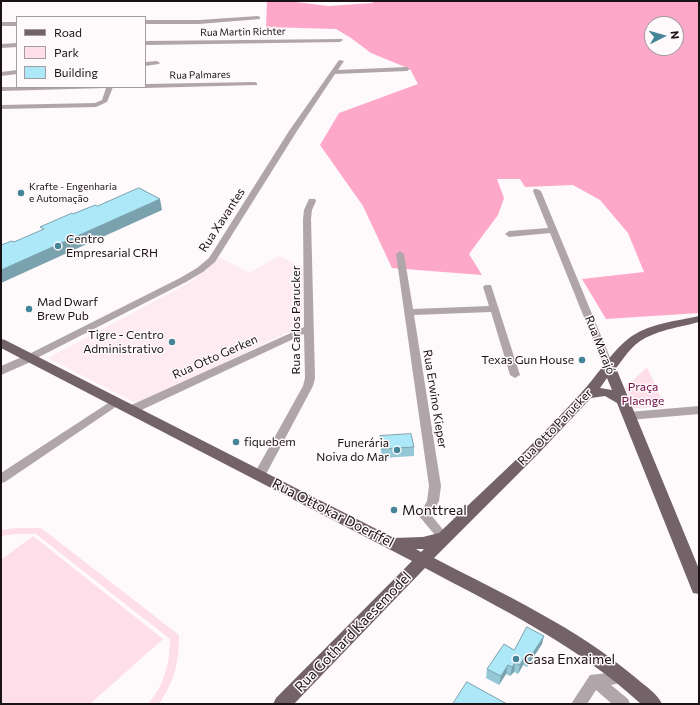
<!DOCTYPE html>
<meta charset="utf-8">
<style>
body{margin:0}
#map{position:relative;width:700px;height:705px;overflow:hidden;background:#fef9fb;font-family:Commissioner,sans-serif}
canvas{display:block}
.frame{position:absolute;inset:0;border:2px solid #1a1215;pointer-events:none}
.legend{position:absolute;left:16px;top:16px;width:130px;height:72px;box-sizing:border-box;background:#fef9fb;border:1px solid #a39d9f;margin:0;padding:5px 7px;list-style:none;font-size:12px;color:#1a1215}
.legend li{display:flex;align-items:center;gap:8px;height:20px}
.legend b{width:20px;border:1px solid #a39d9f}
.north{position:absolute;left:644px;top:16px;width:40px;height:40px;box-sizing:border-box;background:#fef9fb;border:1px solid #a39d9f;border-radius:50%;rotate:84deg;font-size:11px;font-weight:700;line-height:16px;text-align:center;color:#1a1215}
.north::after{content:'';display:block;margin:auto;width:14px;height:18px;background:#448698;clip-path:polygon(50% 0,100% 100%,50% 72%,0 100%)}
</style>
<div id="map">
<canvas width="700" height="705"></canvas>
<div class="frame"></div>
<ul class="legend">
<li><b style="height:5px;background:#736268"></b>Road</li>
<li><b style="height:11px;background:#fddee9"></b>Park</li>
<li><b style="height:11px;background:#ade8f9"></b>Building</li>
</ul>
<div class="north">N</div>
</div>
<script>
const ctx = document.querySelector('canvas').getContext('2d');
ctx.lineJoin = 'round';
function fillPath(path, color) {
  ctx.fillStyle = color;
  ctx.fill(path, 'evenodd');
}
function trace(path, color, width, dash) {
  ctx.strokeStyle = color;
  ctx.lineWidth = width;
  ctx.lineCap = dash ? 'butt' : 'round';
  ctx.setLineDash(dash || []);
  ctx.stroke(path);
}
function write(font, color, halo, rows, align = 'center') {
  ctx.font = font + ' Commissioner,sans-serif';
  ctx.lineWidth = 3;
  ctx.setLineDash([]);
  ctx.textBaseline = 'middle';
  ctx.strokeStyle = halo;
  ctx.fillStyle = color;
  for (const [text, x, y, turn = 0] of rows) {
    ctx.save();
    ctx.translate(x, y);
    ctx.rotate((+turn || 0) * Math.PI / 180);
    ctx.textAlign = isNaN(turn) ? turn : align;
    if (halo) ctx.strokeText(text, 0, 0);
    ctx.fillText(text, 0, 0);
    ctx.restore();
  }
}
fillPath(new Path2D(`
 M279,256L303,268L302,323L299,327L142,402H134L48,358L189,283L206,270L219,257L249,273Z`), '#feebf1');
fillPath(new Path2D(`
 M647,367L665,407L634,408L625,388Z
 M16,528H41L179,635C179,663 175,680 159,704H148C164,686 170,663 170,639L36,534H15L1,536V530Z
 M33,536L163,639L90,704H1V560Z`), '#fddee9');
fillPath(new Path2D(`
 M267,1H287L329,6L372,3L375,1H699V313L606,319L582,279L644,272L628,233L600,200L573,185L525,187L520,179H497L504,198L498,215L469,254L482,275L392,268L363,206L320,145L339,113L418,84L410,69L371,53L351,38L336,29L266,27ZM652,24H676V48H652Z`), '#fea8c9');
fillPath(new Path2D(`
 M258,16L260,17V19L199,24H145V20H199Z
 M1,22H17V26H1Z
 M342,39L343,40L340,42L145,45V41Z
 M17,43V47L1,48V44Z
 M339,60L344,61L338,70L407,67L410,69L407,71L335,74L297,131L215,262L203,272L186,282L33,360H25L24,358L25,356L180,278L197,268L209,258L289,131Z
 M157,61L160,63L159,64L145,66V62Z
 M17,70V74L1,76V72Z
 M255,82L257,83V85L145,88L142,87H145V84Z
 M1,87H113L107,102L96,107L1,109V105L95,103L102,100L106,88L1,91Z
 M534,189H537L541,191L614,367L613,369L609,370L604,367L550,233L509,237L505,234L509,231L548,228L533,191Z
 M309,199H315L316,201L312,210L311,219L315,378L313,386L265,476L263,479L259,480L255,479L253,476L303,386L305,378L304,334L135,413H127L126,410L127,407L304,327L303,219L304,210Z
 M400,251L404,254L413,309L489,306L483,287L485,285H491L520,375L515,378L510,375L491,312L414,315L441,486L439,501L431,515L450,538L448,541L444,543L440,541L419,516L427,501L429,486L396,254Z
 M116,398L120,400L121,402L120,404L5,482L1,483V473Z
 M699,406V414L629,420L625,419L624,416L625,413L629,412Z
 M624,671L629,673L631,677L629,681L611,685L628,699L630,704H612L596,690L587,704H571L590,675Z`), '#b0a6aa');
fillPath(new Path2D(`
 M29,354L33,355L35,358L33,361L1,375V366Z`), '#b0a6aa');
fillPath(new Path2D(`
 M699,316V322C677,328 648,331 632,348C626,354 621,362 616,368L699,569V594L693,593L617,403L605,396L591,398L538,454L434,558C503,594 576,627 636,678C645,686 657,693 662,704H641C577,645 500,608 425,568L294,704H273L276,698L412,561L1,348V339L5,340L394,538L423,537L439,533C487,487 537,442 582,392C597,376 614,348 632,336C652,323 677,321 699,316ZM607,378L612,390L600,388ZM416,549H424L421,552Z`), '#736268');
fillPath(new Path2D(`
 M380,436L414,447V456L382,458L380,445Z
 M542,644L527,667L523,665L518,674L514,672L510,676L506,674L499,685L486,678L487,669L514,650Z`), '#95c8d6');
fillPath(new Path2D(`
 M160,199L162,210L1,283V270Z
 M544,636L542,644L527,667L529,659Z
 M525,656L523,665L518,674L520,665Z
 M515,663L514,672L510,676L512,667Z
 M508,665L506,674L499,685L501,676Z`), '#79a2ae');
const building = new Path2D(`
 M139,188L160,199L1,270V245L12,241L14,242L44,229L40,227L72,213L73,214L95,205L97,206Z
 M411,434L414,447L382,449L380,436Z
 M527,627L544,636L529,659L525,656L520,665L515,663L512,667L508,665L501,676L487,669L504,644L514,650Z
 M467,682L507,704H453Z`);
fillPath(building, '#ade8f9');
trace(building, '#79a2ae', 1);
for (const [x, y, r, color] of [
 [21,193,4,"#448698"],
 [58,246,4,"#448698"],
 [29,309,4,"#448698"],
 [172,342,4,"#448698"],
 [582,360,4,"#448698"],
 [236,442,4,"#448698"],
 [397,450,4,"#448698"],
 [394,510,4,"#448698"],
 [516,659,4,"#448698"]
]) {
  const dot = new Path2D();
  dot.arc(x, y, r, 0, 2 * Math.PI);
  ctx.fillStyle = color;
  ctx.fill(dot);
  trace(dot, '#fef9fb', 1.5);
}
write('10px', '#1a1215', '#fef9fb', [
 ["Rua Martin Richter",243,32,-1],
 ["Rua Palmares",200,75,-1]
]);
write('10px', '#1a1215', '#fef9fb', [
 ["Krafte - Engenharia",29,187],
 ["e Automação",29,199]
], 'left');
write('12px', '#1a1215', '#fef9fb', [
 ["Rua Xavantes",222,220,-57],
 ["Rua Carlos Parucker",296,320,-90],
 ["Rua Marajó",600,345,68],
 ["Rua Otto Gerken",215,357,-24],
 ["Rua Erwino Kieper",435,399,81],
 ["Rua Otto Parucker",555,427,-46]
]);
write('12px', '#1a1215', '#fef9fb', [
 ["Centro",66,239],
 ["Empresarial CRH",66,253],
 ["Mad Dwarf",37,302],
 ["Brew Pub",37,316],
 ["Tigre - Centro",164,335,"right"],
 ["Administrativo",164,349,"right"],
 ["Texas Gun House",574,360,"right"],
 ["fiquebem",244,442],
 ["Funerária",389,443,"right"],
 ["Noiva do Mar",389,457,"right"]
], 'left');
write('12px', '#6f0c41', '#fef9fb', [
 ["Praça",643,387],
 ["Plaenge",643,401]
]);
write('14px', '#1a1215', '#fef9fb', [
 ["Monttreal",402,510],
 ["Casa Enxaimel",524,659]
], 'left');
write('14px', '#1a1215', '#fef9fb', [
 ["Rua Ottokar Doerffel",333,513,27],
 ["Rua Gothard Kaesemodel",353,632,-46]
]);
</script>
